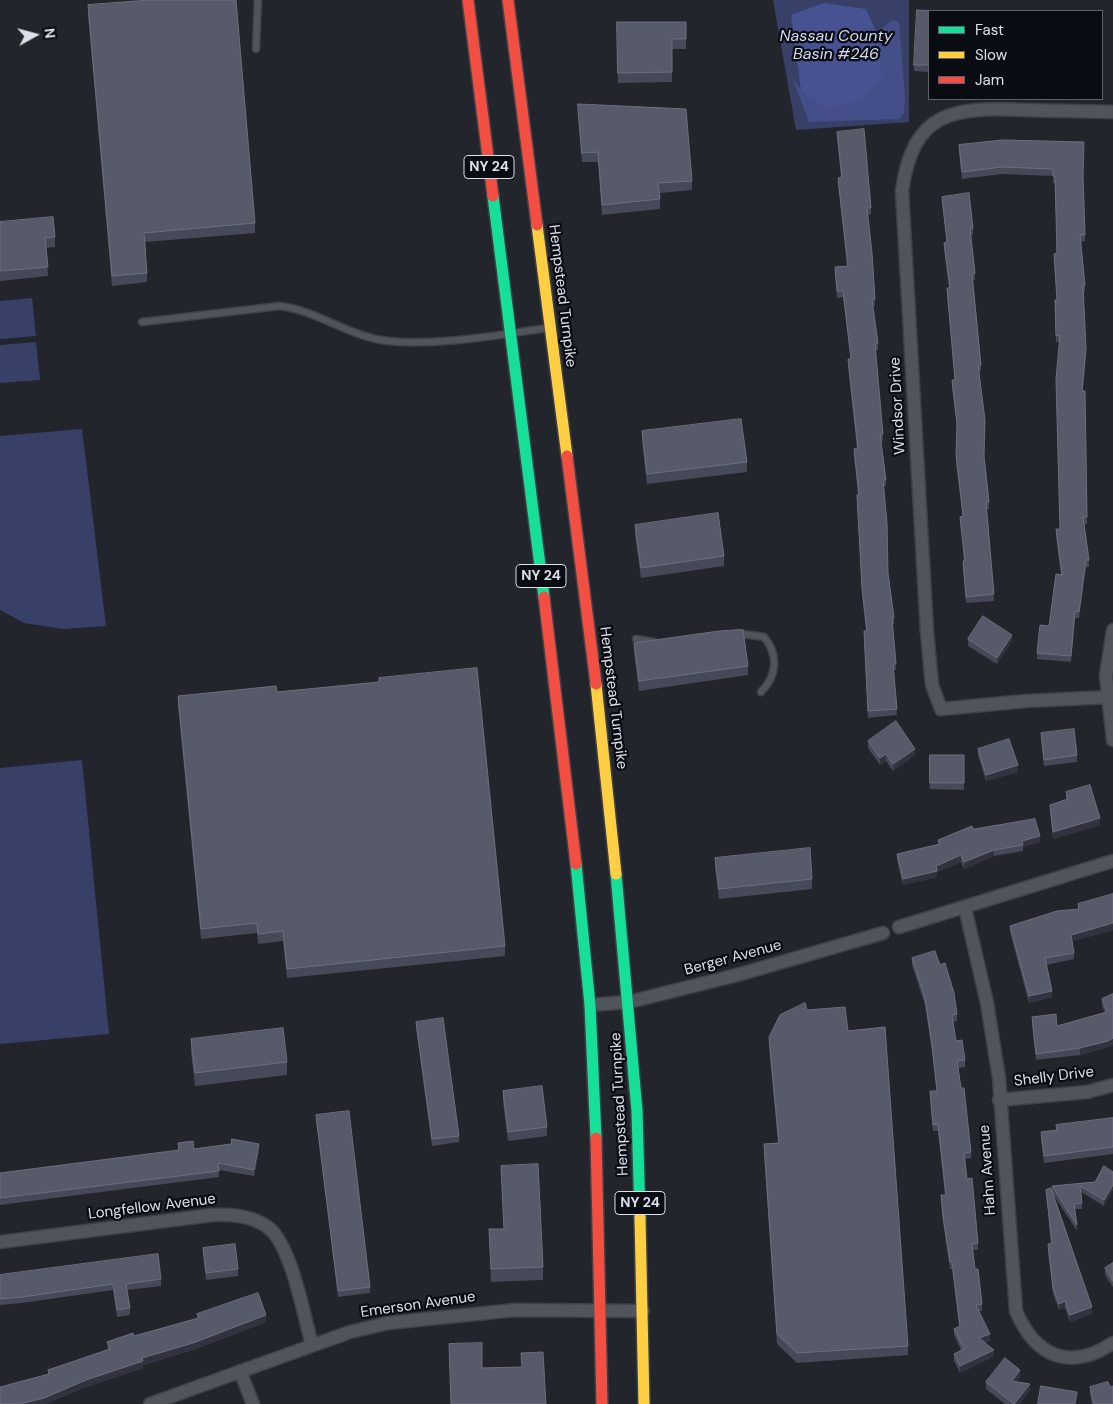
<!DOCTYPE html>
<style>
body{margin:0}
#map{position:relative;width:1113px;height:1404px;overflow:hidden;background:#23252d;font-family:"DM Sans",sans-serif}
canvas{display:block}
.legend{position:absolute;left:928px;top:10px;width:175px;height:90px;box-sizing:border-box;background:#0a0c13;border:1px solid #5e6169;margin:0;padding:6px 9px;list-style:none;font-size:15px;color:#dde0eb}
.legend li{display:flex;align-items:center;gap:10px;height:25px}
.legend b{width:25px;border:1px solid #5e6169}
.north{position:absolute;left:10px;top:10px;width:50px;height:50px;-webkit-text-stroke:4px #0a0c13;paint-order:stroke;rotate:83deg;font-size:14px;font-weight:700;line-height:20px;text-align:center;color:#dde0eb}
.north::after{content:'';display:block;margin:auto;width:18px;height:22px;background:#dde0eb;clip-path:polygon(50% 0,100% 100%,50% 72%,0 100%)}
</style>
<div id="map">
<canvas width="1113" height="1404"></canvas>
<ul class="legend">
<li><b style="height:6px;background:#16e098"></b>Fast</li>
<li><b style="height:6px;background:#ffcf43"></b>Slow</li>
<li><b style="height:6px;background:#f24e42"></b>Jam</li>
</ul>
<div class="north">N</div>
</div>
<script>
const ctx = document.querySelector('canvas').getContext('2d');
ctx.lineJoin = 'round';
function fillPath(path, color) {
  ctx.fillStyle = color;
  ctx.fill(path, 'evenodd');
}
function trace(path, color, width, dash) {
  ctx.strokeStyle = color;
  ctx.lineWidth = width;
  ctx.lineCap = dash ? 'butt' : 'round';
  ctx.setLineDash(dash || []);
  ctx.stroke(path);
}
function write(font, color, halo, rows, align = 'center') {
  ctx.font = font + ' "DM Sans",sans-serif';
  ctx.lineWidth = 4.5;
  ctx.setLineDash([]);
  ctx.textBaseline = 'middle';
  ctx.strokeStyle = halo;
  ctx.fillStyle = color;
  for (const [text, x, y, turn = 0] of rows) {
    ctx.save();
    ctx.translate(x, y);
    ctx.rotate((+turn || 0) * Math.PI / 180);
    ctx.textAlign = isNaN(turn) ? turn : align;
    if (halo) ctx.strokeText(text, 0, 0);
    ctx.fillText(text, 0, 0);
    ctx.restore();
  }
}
fillPath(new Path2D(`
 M773,0H909V122L796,130Z
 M32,298L36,336L0,339V301Z
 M36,342L40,380L0,383V345Z
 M82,429L106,626L63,629L24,623L0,610V436Z
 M82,760L109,1034L0,1044V768Z`), '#394067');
fillPath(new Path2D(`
 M892,20L899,22L905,98L904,113L899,119L809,122L792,77L801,90L883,77L877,33Z`), '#444f8a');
fillPath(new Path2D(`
 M824,3L866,9L877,33L883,77C868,93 850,111 825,105C817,103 808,95 801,90L791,15Z`), '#465291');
const lane = new Path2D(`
 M256,49L258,0
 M142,322L280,306C318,311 350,337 388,341C441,346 496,335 548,328
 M736,633L764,637C779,655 777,676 761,692
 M636,639L654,642`);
const street = new Path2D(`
 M1113,630L1106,676L1113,740
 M1109,697L1026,701L941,709L932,685L927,632L902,191C913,110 954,107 1025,110C1054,111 1084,111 1113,112
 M965,908L987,1003L999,1078L1016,1311C1035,1356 1069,1372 1113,1343
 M899,927L1113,861
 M590,1005L629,1002L737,975L883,933
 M999,1100L1087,1092L1113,1085
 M0,1242L212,1215C232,1214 256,1216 271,1230C292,1250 304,1316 312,1345
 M240,1371L253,1404
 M150,1404L350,1332L388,1323L515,1310L643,1311`);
const fast = new Path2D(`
 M493,196L544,597
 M576,864L590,1005L596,1138
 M616,874L637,1111L640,1218`);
const slow = new Path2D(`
 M537,225L567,456
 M596,684L616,874
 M640,1218L644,1404`);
const jam = new Path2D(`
 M468,0L493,196
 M508,0L537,225
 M567,456L596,684
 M544,597L576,864
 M596,1138L602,1404`);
trace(lane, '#3f4148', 9);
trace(street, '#3f4148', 15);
trace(fast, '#3f4148', 14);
trace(slow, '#3f4148', 14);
trace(jam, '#3f4148', 14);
trace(lane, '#52545c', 6);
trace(street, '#52545c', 12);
trace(fast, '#16e098', 11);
trace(slow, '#ffcf43', 11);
trace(jam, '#f24e42', 11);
fillPath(new Path2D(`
 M88,5L255,223V233L145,242L147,273V282L112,286L88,15Z
 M929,11V72L914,71V65Z
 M617,22H686V49H672V82L618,83Z
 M578,104L692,181V190L660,193V209L602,215L598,162H582L578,114Z
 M837,132L871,208V214L868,215L875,299V306H873L878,343V350H875L883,434V441H881L886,480V486H884L888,573L894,618V624H892L896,670H893L897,715L868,718L864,638L866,631L862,594L857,501L858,494L854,456V449H857L848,366V359H851L843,297L837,298L835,274V267L847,266L838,184V178L841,177L837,138Z
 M1003,140L1083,180L1085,241L1081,242L1085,285V292H1083L1086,354L1083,391H1085L1087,524H1084L1089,560V567H1086L1079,618H1075L1071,662L1037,659V653L1049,626L1061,575L1056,536V529H1060L1059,342H1056L1055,300H1057L1054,260V254L1057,253L1055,183H1053V176L1002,174L962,179L959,152V145Z
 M942,197L973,228V235H971L975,273V280H973L981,365V371L979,372L984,457L989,502V509H987L994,601L966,603L963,568V561H964L960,523V517L963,516L956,462L957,428L952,387V380H955L947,295V288H949L944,249V243L947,242L942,203Z
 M0,222L55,237V247L46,248L48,276L0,281Z
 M642,431L747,462V472L647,484L642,441Z
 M635,525L724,556V566L641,578L635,535Z
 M968,639L1012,641L997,664L968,646Z
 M634,643L748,666V675L639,691L634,652Z
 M379,678L505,946V956L287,978L283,941L258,944L257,933L201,939L178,706V696L277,692L379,682Z
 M1041,733L1077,755V762L1044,766L1041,739Z
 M868,741L915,755L893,771L886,761L880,765L868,748Z
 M978,749L1018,772L986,781L978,755Z
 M964,755V790L930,789V783Z
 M1066,792L1100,825L1053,839L1050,811V805L1066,800Z
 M973,829L1040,842L1023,847V851L994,856L964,869L961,862L937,872V877L903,885L897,860V854L938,845V840Z
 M715,858L812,879V889L719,899L715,868Z
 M1078,904L1113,930L1072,941L1074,953V959L1046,965L1052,997L1029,1003L1010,932V926L1078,909Z
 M912,958L940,965L957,1014V1021L953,1022L956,1041L965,1060V1067L958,1068L961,1088L971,1152V1158L965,1159L967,1179L978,1243V1250H972L975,1269L982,1304V1311H979L990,1340L985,1343L994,1356L960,1373L954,1361V1354L961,1350L954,1335V1329L959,1326L952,1269H950L943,1222L941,1202V1195H945L938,1131H933L930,1098V1091H937L932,1052L925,1005L912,965Z
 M1113,994V1045L1108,1047L1080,1055L1036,1060L1032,1024V1017L1057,1026L1105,1013L1102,1006V999Z
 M807,1010L848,1031L908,1346V1355L797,1363L777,1344L764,1154V1144L778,1143L769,1047V1037Z
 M416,1022L459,1136V1142L432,1146L416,1028Z
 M191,1039L287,1062V1075L195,1086L191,1052Z
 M503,1091L547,1127V1136L508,1141L503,1101Z
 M316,1115L370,1287V1293L338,1297L316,1121Z
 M1113,1118V1154L1044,1163L1041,1138V1132L1056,1130V1125Z
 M178,1143L194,1149L259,1151L254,1176L219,1170V1177L0,1205V1173L179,1151Z
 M501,1166L543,1267V1280L491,1282L489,1229H504Z
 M1113,1172L1104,1206L1081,1192L1082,1209H1075L1077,1231L1053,1194L1092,1314L1070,1322L1065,1308L1059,1310L1053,1294L1048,1251V1244H1051L1046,1190H1052V1186L1095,1182Z
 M203,1248L238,1269V1276L206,1280L203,1254Z
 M1113,1263V1287L1105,1275V1268Z
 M0,1275L161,1279V1286L127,1290L130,1308V1315L117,1317L113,1290L22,1303L0,1305Z
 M197,1314L266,1322L193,1350L143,1365V1368L86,1387L45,1404H0L48,1375V1370L108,1350L107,1342L134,1336L197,1318Z
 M1020,1377L1016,1381L1030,1390L1019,1404H1005L986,1389V1382Z
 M1090,1387H1110L1113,1404H1092L1090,1394Z`), '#464958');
fillPath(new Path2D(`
 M1086,348V354L1082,398V391Z
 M1086,560V567L1079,618V612Z
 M1012,635V641L997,664V658Z
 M915,749V755L893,771V764Z
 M886,754V761L880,765V758Z
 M1018,765V772L986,781V775Z
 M1100,818V825L1053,839V832Z
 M1040,836V842L1023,847L1022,841Z
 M994,850V856L964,869V862Z
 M961,855V862L937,872V877L903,885V879Z
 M1113,923V930L1071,942V935Z
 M1052,991V997L1029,1003V996Z
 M1113,1038V1045L1108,1047L1080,1055V1048Z
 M259,1144V1151L254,1176V1170Z
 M1113,1185V1190L1104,1206V1200Z
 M1065,1301V1308L1059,1310V1304Z
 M1092,1307V1314L1070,1322V1315Z
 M266,1315V1322L193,1350L143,1365V1368L86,1387L45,1404H20L86,1380L142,1358Z
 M990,1334V1340L979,1345V1338Z
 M994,1350V1356L960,1373V1366Z
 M1020,1370V1377L1012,1387V1381Z
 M1030,1384V1390L1019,1404H1014Z`), '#313440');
const building = new Path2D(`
 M150,0H236L255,223L144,233L147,273L112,276L88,5Z
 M917,10L939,11H929V65H914Z
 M617,22H686V39H672V72L618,73Z
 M578,104L686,109L692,181L658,183L660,199L602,205L598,152L582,153Z
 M864,129L871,208H867L872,253L875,299L872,300L878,343L875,344L883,434H880L886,480H883L887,523L888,573L894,618H892L896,664H893L897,709L868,711L864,631H867L862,588L857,495L859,494L854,449L858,448L848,359H851L843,291H837L835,267L848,266L838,178L842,177L837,132Z
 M1003,140L1084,142L1083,176L1085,235H1080L1085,285H1083L1086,348L1082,391H1085L1087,517H1083L1089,560H1086L1079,612L1075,611L1071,656L1037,653L1040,625L1049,626L1056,574L1062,575L1056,529H1060L1056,379L1060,335L1056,336L1055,300H1057L1054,254L1057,253L1055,176H1053V169L1002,167L962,172L959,145Z
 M969,193L973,228L970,229L975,273L972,274L981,365H978L985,420L984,456L989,502L986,503L994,594L966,597L963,561H965L960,517L963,516L956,455L957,423L952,380H955L947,288H950L944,243L947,242L942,197Z
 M53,217L55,237L45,238L48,267L0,271V222Z
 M741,419L747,462L647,474L642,431Z
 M718,513L724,556L641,568L635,525Z
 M983,616L1012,635L997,658L968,639Z
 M743,630L748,666L639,681L634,643L719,631Z
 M477,668L505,946L287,969L283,931L258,934L257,923L201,929L178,696L276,686L277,692L379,682V678Z
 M896,721L915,749L893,764L886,754L880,758L868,741Z
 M1074,729L1077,755L1044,760L1041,733Z
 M1009,739L1018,765L986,775L978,749Z
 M930,755H964V783H930Z
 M1090,785L1100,818L1053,832L1050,805L1068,799L1066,792Z
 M1035,819L1040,836L1022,841L1023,845L994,850L964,862L961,855L936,866L937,871L903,879L897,854L940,844L938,840L972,826L973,829Z
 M810,848L812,879L719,889L715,858Z
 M1113,894V923L1071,935L1074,953L1045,958L1052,991L1029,996L1010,926L1057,911L1079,909L1078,904Z
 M935,951L940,965L945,963L954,993L957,1014L952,1015L956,1041L962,1040L965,1060L957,1061L961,1088H964L971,1152L964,1153L967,1179L972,1178L978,1243L972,1244L975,1269H978L982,1304L976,1305L990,1334L979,1338L994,1350L960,1366L954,1354L964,1349L954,1329L960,1326L952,1262H950L943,1216L941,1195H946L938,1124L933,1125L930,1091H937L932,1045L925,998L912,958Z
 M1113,994V1038L1108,1041L1080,1048L1036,1054L1032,1017L1056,1014L1057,1026L1107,1012L1102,999Z
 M805,1003L807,1010L845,1007L848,1031L885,1027L908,1346L797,1353L777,1334L764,1144L779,1143L769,1037L780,1015Z
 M443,1018L459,1136L432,1139L416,1022Z
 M283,1028L287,1062L195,1073L191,1039Z
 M542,1086L547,1127L508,1132L503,1091Z
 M349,1111L370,1287L338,1291L316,1115Z
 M1113,1118V1147L1044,1156L1041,1132L1057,1130L1056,1125Z
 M232,1139L259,1144L254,1170L218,1163L219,1171L0,1198V1173L179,1150L178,1143L193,1141L194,1149L231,1144Z
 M538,1164L543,1267L491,1269L489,1229H504L501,1166Z
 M1104,1166L1113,1172V1185L1104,1200L1080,1186L1082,1203L1074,1204L1077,1225L1052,1186L1095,1182Z
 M1051,1188L1092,1307L1070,1315L1065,1301L1059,1304L1053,1288L1048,1244L1052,1243L1046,1190Z
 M235,1244L238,1269L206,1273L203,1248Z
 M158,1254L161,1279L126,1284L130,1308L117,1310L113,1284L22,1297L0,1299V1275Z
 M1113,1263V1281L1105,1268Z
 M258,1293L266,1315L193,1343L142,1358L143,1361L86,1380L44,1398L20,1404H0V1387L49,1374L48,1370L110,1349L107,1342L133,1333L134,1336L199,1318L197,1314Z
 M482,1343V1368L522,1367L521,1353L543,1352L546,1404H451L449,1344Z
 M1005,1358L1020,1370L1012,1381L1030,1384L1014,1404L986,1382Z
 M1108,1382L1110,1387L1113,1386V1404H1094L1090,1387Z
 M1041,1386L1077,1392L1075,1404H1038Z`);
fillPath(building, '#575a68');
trace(building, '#6c6f7c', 1);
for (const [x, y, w] of [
 [489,167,50],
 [541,576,50],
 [640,1203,50]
]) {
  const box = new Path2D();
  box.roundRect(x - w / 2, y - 11.5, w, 23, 4);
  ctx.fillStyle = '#0a0c13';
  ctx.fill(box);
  trace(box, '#dde0eb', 1);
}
write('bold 14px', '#dde0eb', null, [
 ["NY 24",489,167],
 ["NY 24",541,576],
 ["NY 24",640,1203]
]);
write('15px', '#dde0eb', '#0a0c13', [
 ["Hempstead Turnpike",562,296,83],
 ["Windsor Drive",898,406,-93],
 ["Hempstead Turnpike",613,698,83],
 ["Berger Avenue",733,958,-15],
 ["Shelly Drive",1054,1077,-7],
 ["Hempstead Turnpike",620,1104,-93],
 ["Hahn Avenue",988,1170,-94],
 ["Longfellow Avenue",152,1207,-7],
 ["Emerson Avenue",418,1305,-8]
]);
write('italic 16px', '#d4d9ed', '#0a0c13', [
 ["Nassau County",836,37],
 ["Basin #246",836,55]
]);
</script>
